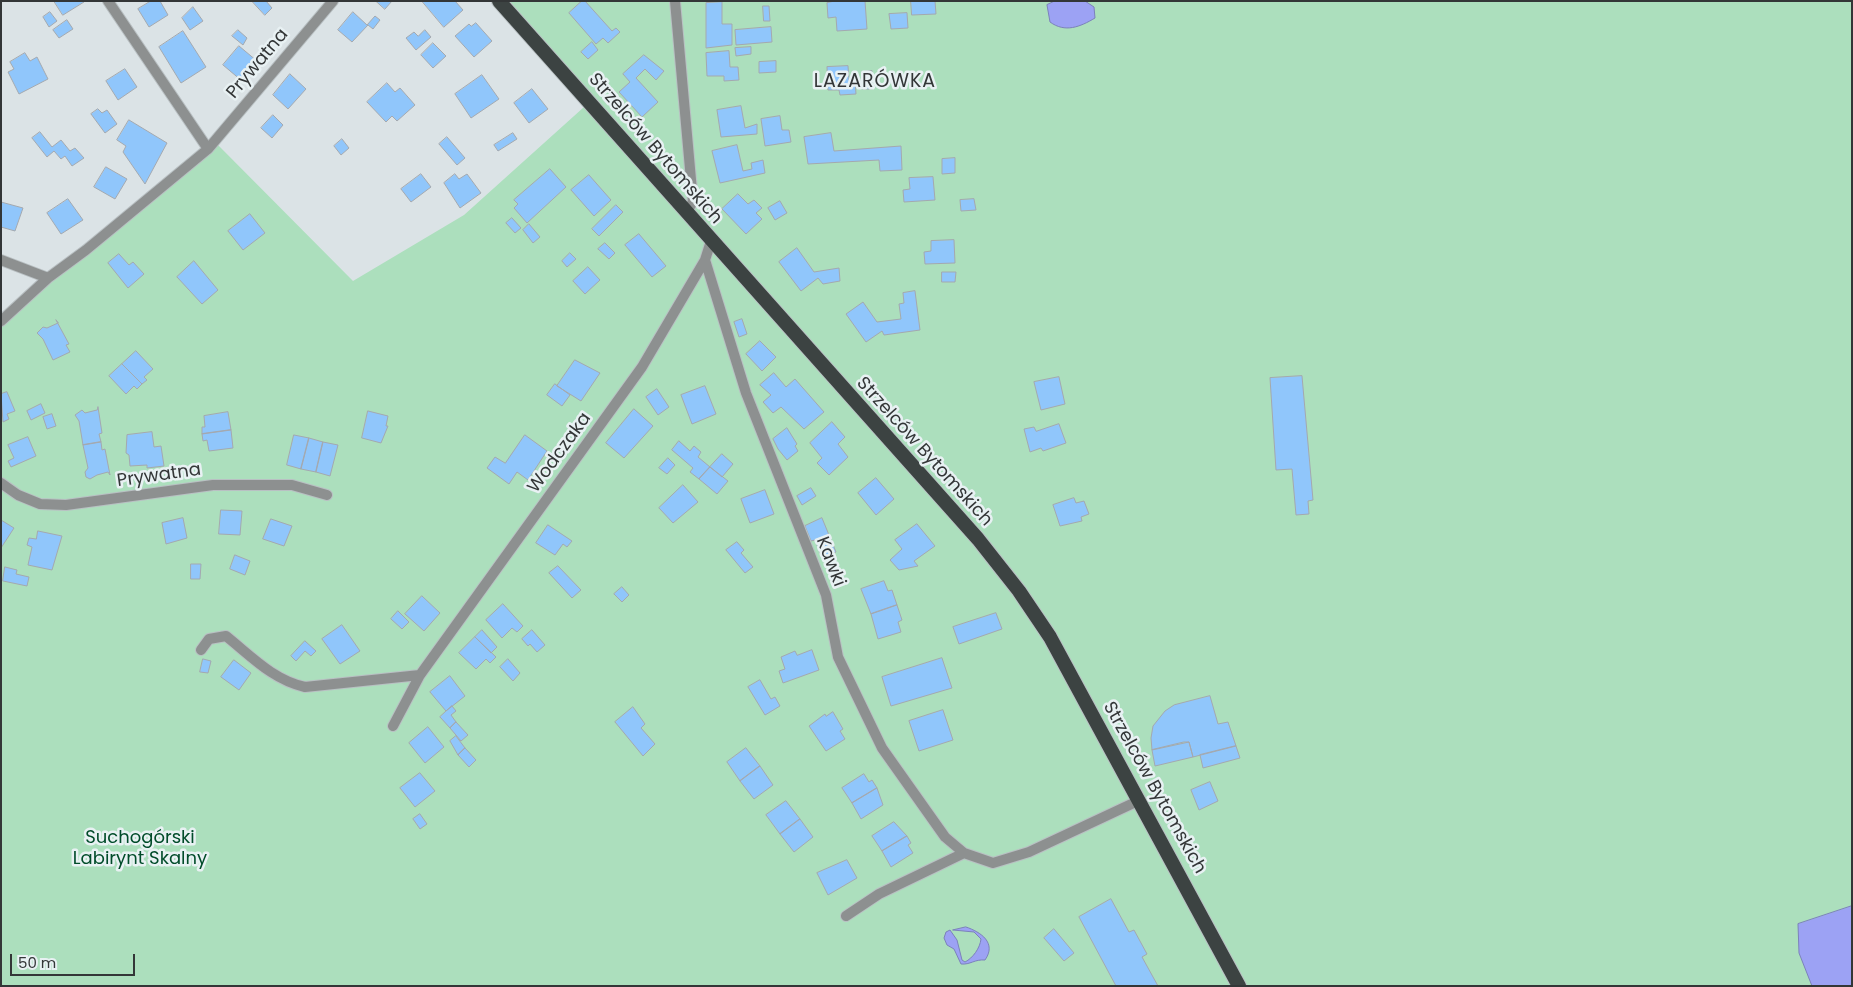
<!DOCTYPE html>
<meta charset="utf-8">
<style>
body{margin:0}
#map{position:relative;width:1853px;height:987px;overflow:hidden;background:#dbe3e6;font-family:Poppins,sans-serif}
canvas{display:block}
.frame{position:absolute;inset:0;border:2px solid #333637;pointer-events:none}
.scale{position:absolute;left:10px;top:954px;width:125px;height:22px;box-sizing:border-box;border:2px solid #333637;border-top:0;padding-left:6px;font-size:15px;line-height:18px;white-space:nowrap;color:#333637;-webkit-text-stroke:4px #e8f1f3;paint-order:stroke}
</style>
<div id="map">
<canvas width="1853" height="987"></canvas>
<div class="frame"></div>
<div class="scale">50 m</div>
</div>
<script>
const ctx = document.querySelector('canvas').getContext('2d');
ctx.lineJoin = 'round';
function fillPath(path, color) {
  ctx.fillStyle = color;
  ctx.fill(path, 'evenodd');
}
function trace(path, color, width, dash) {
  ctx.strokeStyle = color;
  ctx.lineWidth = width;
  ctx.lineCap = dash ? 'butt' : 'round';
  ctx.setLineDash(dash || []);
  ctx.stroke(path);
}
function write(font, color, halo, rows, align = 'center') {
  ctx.font = font + ' Poppins,sans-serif';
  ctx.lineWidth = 5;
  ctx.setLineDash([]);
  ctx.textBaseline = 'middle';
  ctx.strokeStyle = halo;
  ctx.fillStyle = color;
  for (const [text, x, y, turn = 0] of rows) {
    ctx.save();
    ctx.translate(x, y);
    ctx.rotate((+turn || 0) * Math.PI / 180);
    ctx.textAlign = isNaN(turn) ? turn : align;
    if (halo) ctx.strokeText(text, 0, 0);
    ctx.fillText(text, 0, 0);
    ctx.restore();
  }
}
fillPath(new Path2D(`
 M502,1H1852V986H1V322L218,145L353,281L464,215L584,107Z`), '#acdfbd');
const water = new Path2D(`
 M1055,1H1085L1094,7L1095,18C1080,27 1065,33 1050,22L1047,5Z
 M1852,906V986H1812L1799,953L1798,924Z
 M966,927C981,932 997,943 985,960C975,959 970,965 961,964L954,949L947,945L944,938L946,932L950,930L957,940L962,960L965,962C973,958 980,948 981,939L974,932L953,930Z`);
fillPath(water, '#9ca2f4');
trace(water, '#7c82bb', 1);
const building = new Path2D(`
 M54,1H83L84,2L63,15Z
 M151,1H160L168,15L149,27L138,9Z
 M252,1H266L272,8L265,15Z
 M376,1H392L385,9Z
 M422,1H455L463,10L444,27Z
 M582,1H585L612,31L616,28L620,32L608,43L603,38L596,44L569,13Z
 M835,1H865L867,29L837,31L836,17L828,18L827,3Z
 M911,1H935L936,14L912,15Z
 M722,2V24H732V45L706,48V3Z
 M763,6H769L770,21H764Z
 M193,7L203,21L190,30L182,18Z
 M50,12L57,21L49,27L43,17Z
 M353,12L367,25L375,16L380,20L373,29L368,25L352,42L338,30Z
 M907,13L908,28L891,29L889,14Z
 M67,20L73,29L59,38L53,30Z
 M476,23L492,41L474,57L455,36L469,24L471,26Z
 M771,27L772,42L736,45L735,30Z
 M238,30L247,38L243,45L232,36Z
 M425,30L431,37L416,50L406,38L414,32L418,36Z
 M183,31L206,67L181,83L159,47Z
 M592,42L598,50L588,59L581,52Z
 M433,43L446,56L433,68L421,55Z
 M239,46L257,61L242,81L223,65Z
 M751,47V54L736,56L735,48Z
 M729,51L730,67H738L739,80L724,81V76H707L706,53Z
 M25,53L30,61L37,57L48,79L19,94L8,72L14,69L10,62Z
 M644,55L664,71L656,80L645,69L636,78L658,102L642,117L619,92L630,82L623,74Z
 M776,61V72L759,73V62Z
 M848,66L849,80H855L856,94L840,95L839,90H828L827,67Z
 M125,69L137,87L118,100L106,81Z
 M872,71L873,89H862V72Z
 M290,74L306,89L288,109L273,95Z
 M482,75L499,99L471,118L455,94Z
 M387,83L395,92L400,88L415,105L397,121L392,116L386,122L367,102Z
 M532,89L548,109L529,123L514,103Z
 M741,106L745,128L757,124V134L721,137L717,110Z
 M98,109L102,113L107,110L117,124L105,133L91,114Z
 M273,115L283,125L272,138L261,128Z
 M780,116L782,130H789L791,142L765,146L761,119Z
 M129,120L167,143L145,184L123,152L126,146L117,140Z
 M40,132L52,147L61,140L70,151L75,148L84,158L72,166L65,156L61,159L54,151L47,157L32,138Z
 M513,133L517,139L498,151L494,145Z
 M831,133L834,151L901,146L902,170L880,171L879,160L808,164L804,137Z
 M447,137L465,158L457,165L439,144Z
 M342,139L349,148L341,155L334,146Z
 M737,145L743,171L752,169L751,163L763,160L765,173L720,183L712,151Z
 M955,158V173L942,174V159Z
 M106,167L127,179L115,199L94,187Z
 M550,169L566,187L527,223L514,208L518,204L514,200Z
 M421,174L431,187L411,202L401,189Z
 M455,174L459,179L467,174L481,193L460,208L444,183Z
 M589,175L611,200L594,216L571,190Z
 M933,177L935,200L904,202L903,190L910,189L909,178Z
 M738,194L748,204L754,200L762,208L756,213L762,219L746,234L722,209Z
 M68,199L83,220L61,234L47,213Z
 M974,199L976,210L961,211L960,200Z
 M780,201L787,213L775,220L768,208Z
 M1,202L23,208L15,231L1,227Z
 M616,205L623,212L599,236L592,229Z
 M250,214L265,233L243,250L228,231Z
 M512,218L521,228L515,233L506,223Z
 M529,224L540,237L533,243L523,230Z
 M639,234L666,266L652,277L625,245Z
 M954,240L955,263L925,264L924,252L931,251V241Z
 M605,243L615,253L609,259L598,249Z
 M797,248L814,272L839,268L840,281L823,284L818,278L801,291L779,262Z
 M570,253L576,259L567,267L562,261Z
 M119,254L129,265L133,262L144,274L128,288L108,263Z
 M194,261L218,290L202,304L177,277Z
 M588,267L600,280L585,294L573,281Z
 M942,272H956L955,282H942Z
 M915,291L920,330L884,335L882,331L866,342L846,314L863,302L877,322L901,319L899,304L904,303L903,293Z
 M742,319L747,334L739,337L734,322Z
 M56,320L69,344L66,345L70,352L53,360L43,339L37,333L43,327L47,328L58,323Z
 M760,341L776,357L762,371L746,354Z
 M136,351L153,369L144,377L147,380L142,384L122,364Z
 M575,360L600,373L581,401L557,386Z
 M122,364L142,384L137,389L134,386L126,394L109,376Z
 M774,373L786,387L795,379L824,412L804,429L781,407L773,413L763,402L771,395L760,385Z
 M1302,376L1313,500L1308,501L1309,514L1296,515L1292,469L1276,470L1270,378Z
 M1059,377L1065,404L1041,410L1034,382Z
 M555,384L570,395L562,406L547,395Z
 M705,386L716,414L692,424L681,395Z
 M657,389L669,407L658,415L646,397Z
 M7,392L15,411L7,414L9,419L3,422L1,394Z
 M41,404L45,413L31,420L27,411Z
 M98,407L102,433L99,434L101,442L83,445L79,421L75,415L82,410L85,413L97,410Z
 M634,409L653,426L624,458L606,443Z
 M368,411L388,416L386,426H388L381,443L362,438Z
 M228,412L231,430L202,434V427H205L204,416Z
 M52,414L56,426L47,429L43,417Z
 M832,422L845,437L838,444L848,457L829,475L817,463L822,458L810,443Z
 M1059,424L1066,443L1043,451L1041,448L1030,452L1024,429L1034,427L1036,431Z
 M787,428L797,444L795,446L798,451L787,460L778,449L773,439Z
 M231,430L233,448L209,451L207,440L203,441L202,434Z
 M152,432L154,447L161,446L164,466L147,468V465L130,466L129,455L126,453L127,435Z
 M294,435L309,438L301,469L287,465Z
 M525,435L547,451L528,480L517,472L509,484L487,468L495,457L505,463Z
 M28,437L36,456L11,467L8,461L14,458L8,445Z
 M309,438L323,442L316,472L301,469Z
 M679,441L690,451L694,446L701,452L698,457L710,467L699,479L690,472L693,468L672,450Z
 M101,442L102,450L105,449L110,475L108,472L97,475L90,479L86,477L85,472L88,468L83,445Z
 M323,442L338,445L330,476L316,472Z
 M722,454L733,464L722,477L710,467Z
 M668,458L675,465L667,474L659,468Z
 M710,467L728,481L717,494L699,479Z
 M876,478L894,499L876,515L858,493Z
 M683,485L698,502L673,523L659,508Z
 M811,488L816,496L802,505L797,496Z
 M765,490L774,514L750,523L741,499Z
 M1074,498L1076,503L1084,501L1089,514L1081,517L1082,521L1060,526L1053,505Z
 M221,510L242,511L240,535L219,534Z
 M183,518L187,538L166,544L162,523Z
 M822,518L836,552L822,558L815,540L811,541L805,526Z
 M271,519L292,526L284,546L263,539Z
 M1,520L14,528L1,548Z
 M917,524L935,546L914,561L918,566L899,570L890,560L902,549L895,540Z
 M548,525L572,541L567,547L563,544L555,555L536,543Z
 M38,531L62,536L52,570L28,565L32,547L27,545L29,538L36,539Z
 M737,542L744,550L741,553L753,567L745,573L726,550Z
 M235,555L250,561L245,575L230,569Z
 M191,564H201L200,579H191Z
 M558,566L581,590L572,598L549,573Z
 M5,567L17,570L16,574L29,577L27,586L3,581Z
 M884,581L888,591L892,590L897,605L871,614L861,589Z
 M622,587L629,595L622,602L614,594Z
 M422,596L440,613L424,631L405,614Z
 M503,604L523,626L517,632L512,628L502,638L486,620Z
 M897,605L902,620L898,622L901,632L878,639L871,614Z
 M398,611L409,622L402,629L391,619Z
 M996,613L1002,629L959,644L953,627Z
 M342,625L360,651L340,664L322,639Z
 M482,630L497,647L491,653L475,637Z
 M532,630L545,645L537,652L530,644L528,646L522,639Z
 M475,637L496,657L490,663L486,659L476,669L459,653Z
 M305,641L316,651L311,656L305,651L296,661L291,656Z
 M812,650L819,670L783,683L779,671L785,669L781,657L795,651L797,655Z
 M942,658L952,688L891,706L882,677Z
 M203,659L211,661L208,673L200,672Z
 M508,659L520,673L513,681L500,667Z
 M234,660L251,673L239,690L221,677Z
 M450,676L465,696L446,711L430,692Z
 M760,680L771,699L775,697L780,706L765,715L748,687Z
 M1210,696L1218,724L1228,722L1236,746L1193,757L1189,742L1152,750L1151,738L1153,726L1165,711L1174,705Z
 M452,706L456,711L451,715L456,722L450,728L440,717Z
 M633,707L645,724L641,728L655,744L643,756L615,722Z
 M943,710L953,740L919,751L909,721Z
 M833,712L843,729L840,731L845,739L826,751L809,726L825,714L826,716Z
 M456,722L468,735L461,741L450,728Z
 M428,727L444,747L425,763L409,743Z
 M456,736L465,748L458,755L450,741Z
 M1184,742H1189L1193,757L1155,766L1152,750Z
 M1236,746L1240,758L1203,768L1200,755Z
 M465,748L476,760L469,767L458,755Z
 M746,748L760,766L740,781L727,762Z
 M760,766L773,785L754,799L740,781Z
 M420,773L435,791L415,807L400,788Z
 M864,774L869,782L872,780L877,788L852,803L842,788Z
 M1210,782L1218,801L1199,810L1191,790Z
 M877,788L883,805L861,819L852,803Z
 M786,801L800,819L780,834L766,815Z
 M420,814L427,824L420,829L413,819Z
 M800,819L813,837L794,852L780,834Z
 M894,822L907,836L882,851L872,836Z
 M907,836L911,843L908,845L913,853L891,867L882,851Z
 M847,860L857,878L828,895L817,873Z
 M1111,899L1129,932L1134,930L1147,954L1142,957L1158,986H1116L1079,917Z
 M1054,929L1074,953L1064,961L1044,938Z`);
fillPath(building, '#90c6fb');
trace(building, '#a4a9af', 1);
const minor = new Path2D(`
 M108,1L208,149
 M675,1L693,202L687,211
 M1,260L48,278
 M705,260L746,393L826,595L838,657L882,748L945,837L964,853L993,863L1029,852L1140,800
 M1,321L48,278L86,250L208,149L333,1
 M1,483L18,495L40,504L66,505L213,485H292L327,495
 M201,650L209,639L226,636C251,656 273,680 305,687L420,675L642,367L705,260L711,241
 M393,726L420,675
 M846,916L879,894L964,853`);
const trunk = new Path2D(`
 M499,1L978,539L1019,591L1050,637L1239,986`);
trace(minor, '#b9c0c3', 12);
trace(trunk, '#b9c0c3', 16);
trace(minor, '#8d9090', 10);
trace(trunk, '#3c4342', 14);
write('18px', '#333637', '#e8f1f3', [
 ["Prywatna",258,64,-50],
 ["Strzelców Bytomskich",655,149,49],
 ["Strzelców Bytomskich",924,452,48],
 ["Wodczaka",560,453,-54],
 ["Prywatna",159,476,-8],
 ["Kawki",830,562,69],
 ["Strzelców Bytomskich",1154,788,61]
]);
write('18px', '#014c2a', '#e8f1f3', [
 ["Suchogórski",140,838],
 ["Labirynt Skalny",140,859]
]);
ctx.letterSpacing = '1px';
write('19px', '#333637', '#e8f1f3', [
 ["LAZARÓWKA",875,82]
]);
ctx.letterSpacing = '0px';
</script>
